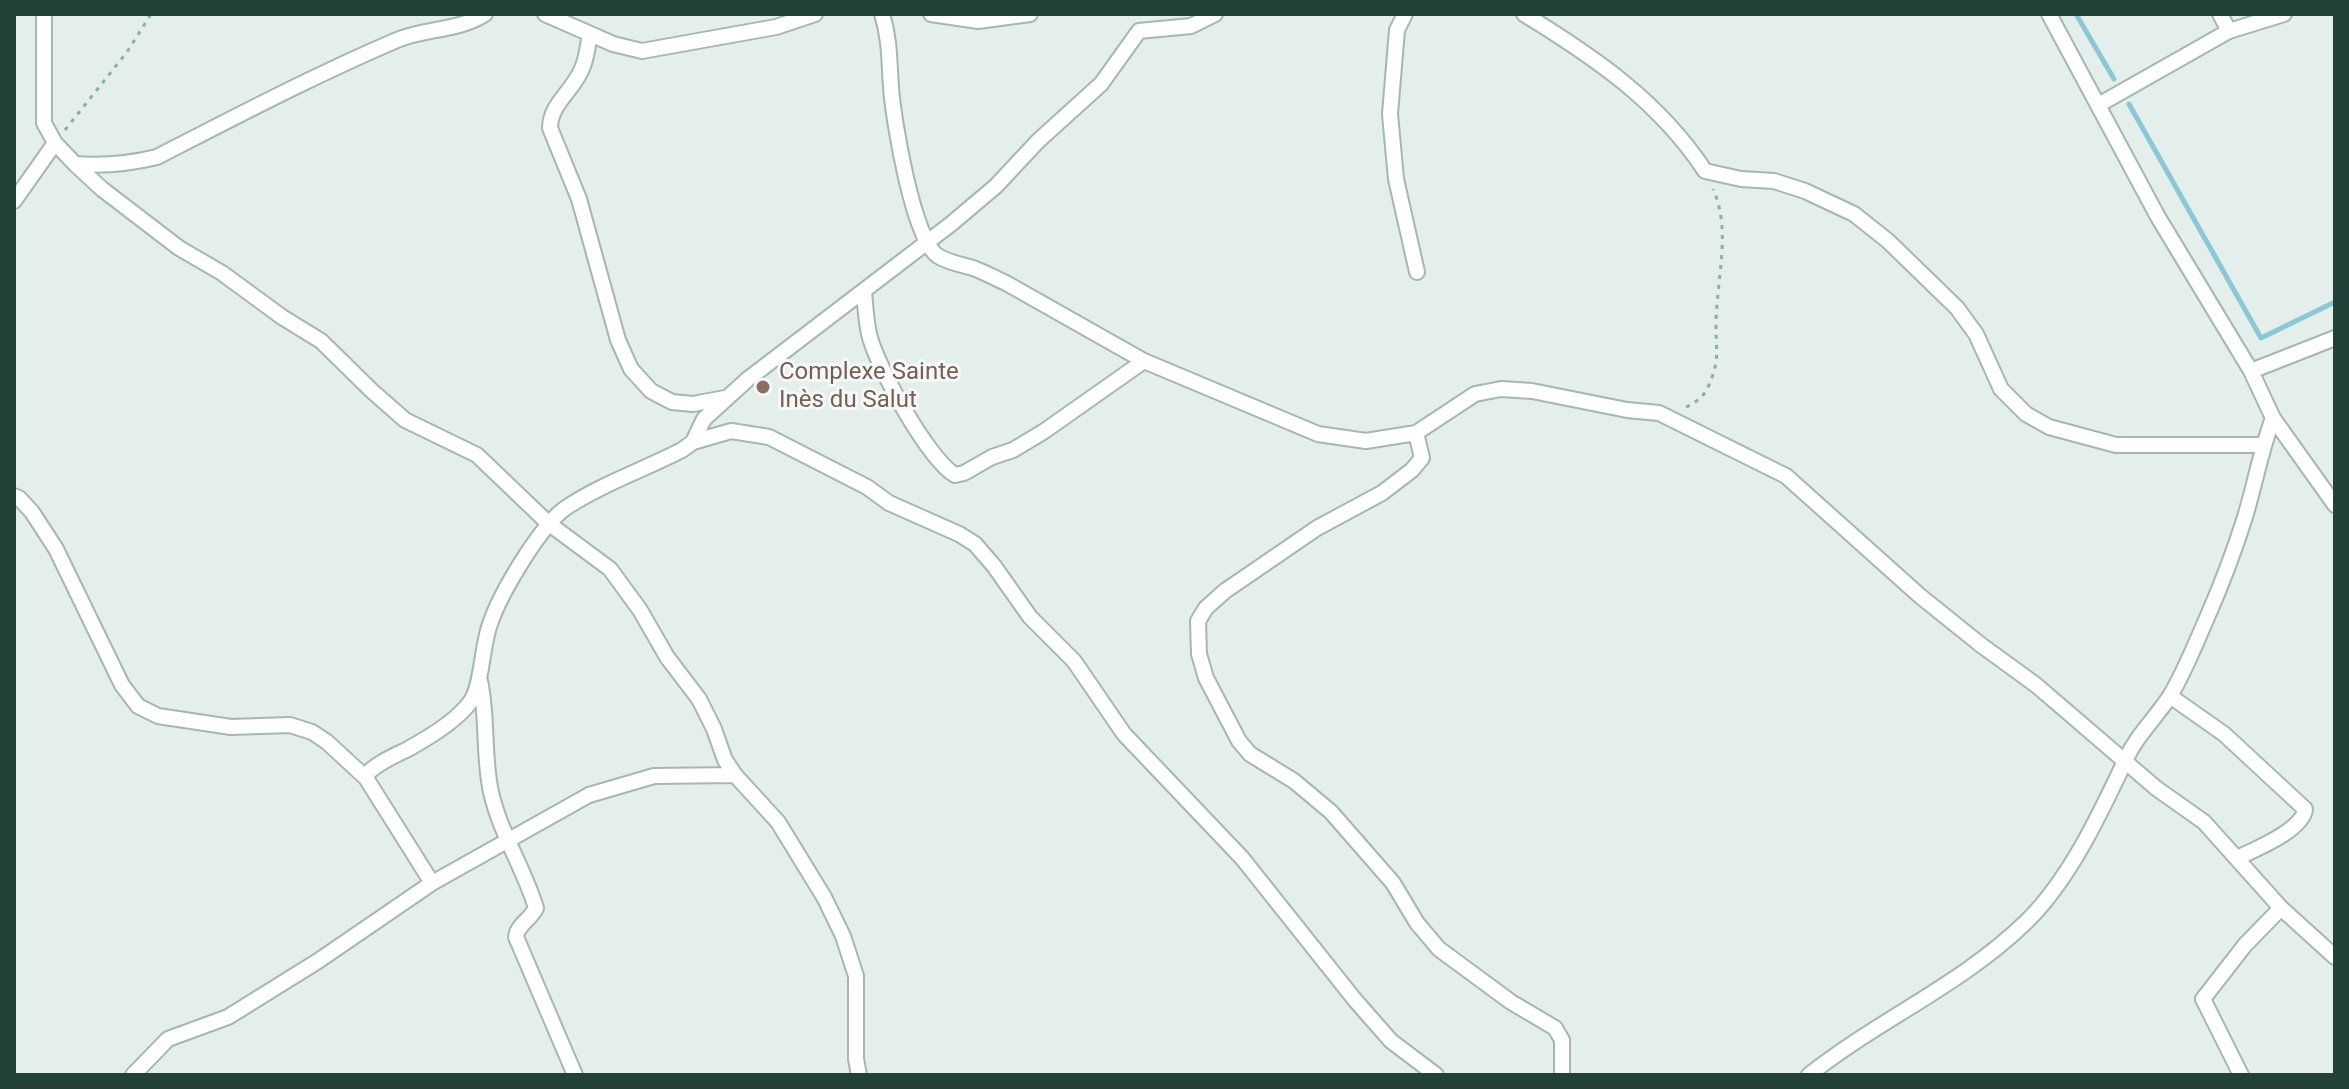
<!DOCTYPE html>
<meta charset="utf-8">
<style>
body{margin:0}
#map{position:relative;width:2349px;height:1089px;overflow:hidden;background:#e4eeea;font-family:Roboto,sans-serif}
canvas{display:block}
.frame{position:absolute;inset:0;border:16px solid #234139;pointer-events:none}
</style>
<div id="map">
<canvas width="2349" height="1089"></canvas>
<div class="frame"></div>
</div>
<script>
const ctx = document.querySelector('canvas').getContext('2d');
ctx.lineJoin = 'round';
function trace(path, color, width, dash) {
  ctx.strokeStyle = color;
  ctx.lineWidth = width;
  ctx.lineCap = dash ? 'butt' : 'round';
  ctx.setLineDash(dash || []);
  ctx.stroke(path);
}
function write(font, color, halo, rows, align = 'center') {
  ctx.font = font + ' Roboto,sans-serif';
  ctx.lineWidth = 6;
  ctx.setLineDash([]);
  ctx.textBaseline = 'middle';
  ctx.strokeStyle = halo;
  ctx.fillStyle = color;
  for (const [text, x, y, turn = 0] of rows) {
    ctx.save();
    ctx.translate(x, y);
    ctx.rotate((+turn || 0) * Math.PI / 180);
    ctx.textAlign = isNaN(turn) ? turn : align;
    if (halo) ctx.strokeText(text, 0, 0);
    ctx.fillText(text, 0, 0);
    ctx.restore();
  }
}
trace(new Path2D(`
 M2076,14L2114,79
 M2129,104L2261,338L2335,302`), '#8bc8d5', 5);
const street = new Path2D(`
 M44,14V123L55,143L75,164L102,189L179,248L222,273L282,317L321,341L372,391L405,420L477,455L548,523L610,569L640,610L667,657L699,699L714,729L725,760L735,775L778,822L824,897L843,936L856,976V1059L859,1075
 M545,14L613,44L642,51L776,27L815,14
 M882,14C890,40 889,60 891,87C893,118 913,240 938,256C947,262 962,265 973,268C984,272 995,278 1006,283L1144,361L1318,434L1366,441L1416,433
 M931,14L978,21L1030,14
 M1405,14L1397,30L1390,114L1396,179L1417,272
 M1524,14C1594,57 1659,101 1705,171L1741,179L1774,181L1805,191L1854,214L1888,241L1957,308L1976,334L2001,389L2026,414L2049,427L2116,445H2263
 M2049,14L2158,217L2251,371L2273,418L2335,505
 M2220,14L2229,31
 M590,34C588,44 587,56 583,66C575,90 550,103 550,128L579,199L618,340L631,369L651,391L672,402L693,404L725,398
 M2100,104L2229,31L2284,14
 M75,164C104,166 129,164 157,157C237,116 315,75 397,40C425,28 459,31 485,14
 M14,201L55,143
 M864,291C865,305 866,320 869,334C876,365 928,459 955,475L964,473L992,457L1013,450L1043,432L1144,361
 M2251,371L2335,338
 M693,442L731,431L769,437L867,487L889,503L959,534L975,544L994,566L1030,617L1074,661L1124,734L1242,858L1355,1000L1391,1041L1436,1075
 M14,496L19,498L32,512L56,549L122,685L138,706L158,716L231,727L290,725L312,732L327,742L366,778
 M480,681C488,718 483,756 491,792C500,833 524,868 536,908C531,919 517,925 516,937L575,1075
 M2170,696L2224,734L2305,809C2303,830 2256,849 2237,858
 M432,883L589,795L654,776L735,775
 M133,1075L168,1039L228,1017L318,961L432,883L366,778L367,774C377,763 394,756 408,749C428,738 458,720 471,701C482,685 482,645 490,624C500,594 541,524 567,507C602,484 645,469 682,450L693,442L704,419L748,379L951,224L996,186L1038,141L1101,84L1139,31L1191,26L1215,14
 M1562,1075V1040L1555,1028L1511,1002L1439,949L1417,923L1393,883L1331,812L1294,781L1250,754L1239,741L1206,678L1199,654L1198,621L1206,608L1225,591L1317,528L1382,493L1412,470L1422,458L1416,433L1475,394L1501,389L1532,391L1627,410L1659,413L1786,476L1920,596L1981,645L2036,685L2156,788L2204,822L2281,908L2335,957
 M1809,1075C1878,1020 1963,984 2027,921C2069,880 2100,814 2125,761C2136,736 2155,719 2170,696C2184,673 2195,645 2206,620C2221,586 2234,552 2245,517C2255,484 2261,450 2273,418
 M2241,1075L2203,999L2245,945L2281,908`);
trace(street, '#a6b7b1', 18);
trace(new Path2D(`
 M65,130L127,52L151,14
 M1686,407C1696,402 1704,397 1708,387C1720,361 1716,351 1716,326C1716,281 1732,231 1713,189`), '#84b3a5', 3, [4, 6]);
trace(street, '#fff', 14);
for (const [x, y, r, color] of [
 [763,387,8,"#8d6e63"]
]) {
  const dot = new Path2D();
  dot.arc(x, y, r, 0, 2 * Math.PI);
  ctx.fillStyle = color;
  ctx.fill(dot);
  trace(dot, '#f5faf8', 3);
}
write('24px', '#785e54', '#f5faf8', [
 ["Complexe Sainte",779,373],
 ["Inès du Salut",779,401]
], 'left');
</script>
